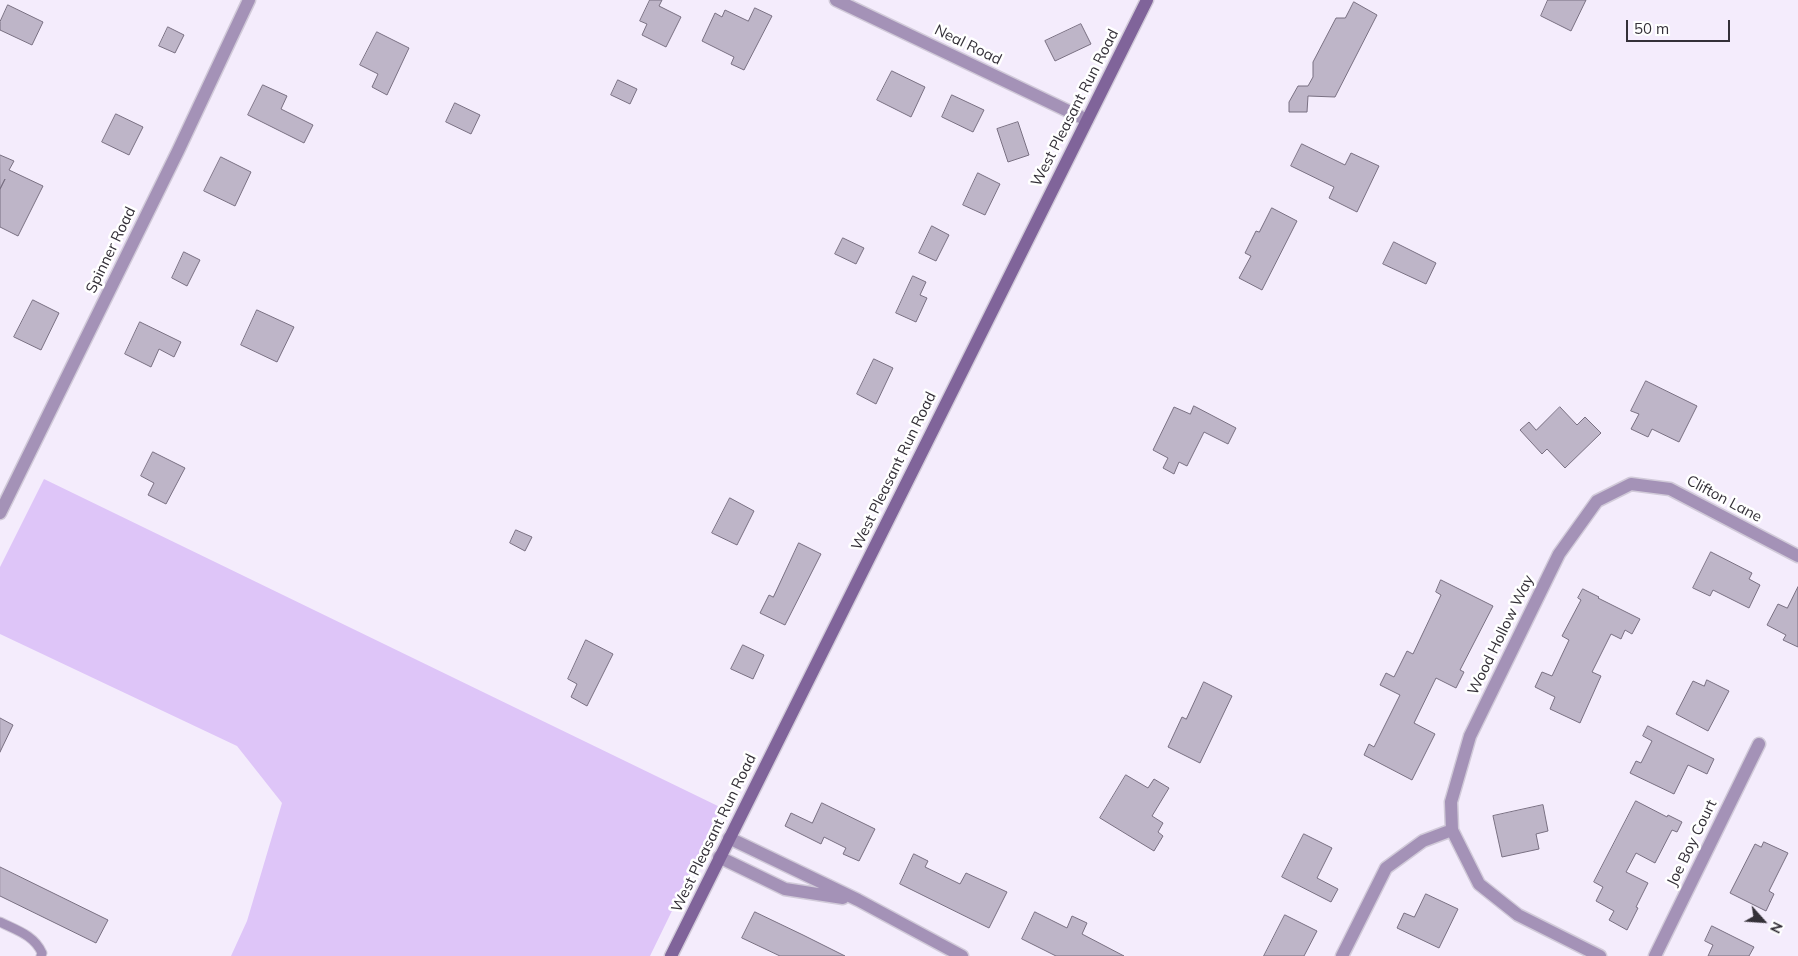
<!DOCTYPE html>
<style>
body{margin:0}
#map{position:relative;width:1798px;height:956px;overflow:hidden;background:#f4ecfc;font-family:Mulish,sans-serif}
canvas{display:block}
.north{position:absolute;left:1738px;top:896px;width:50px;height:50px;-webkit-text-stroke:4px #fff;paint-order:stroke;rotate:116deg;font-size:14px;font-weight:700;line-height:20px;text-align:center;color:#343038}
.north::after{content:'';display:block;margin:auto;width:18px;height:22px;background:#343038;clip-path:polygon(50% 0,100% 100%,50% 72%,0 100%)}
.scale{position:absolute;left:1626px;top:20px;width:104px;height:22px;box-sizing:border-box;border:2px solid #343038;border-top:0;padding-left:6px;font-size:15px;line-height:18px;white-space:nowrap;color:#343038;-webkit-text-stroke:4px #fff;paint-order:stroke}
</style>
<div id="map">
<canvas width="1798" height="956"></canvas>
<div class="north">N</div>
<div class="scale">50 m</div>
</div>
<script>
const ctx = document.querySelector('canvas').getContext('2d');
ctx.lineJoin = 'round';
function fillPath(path, color) {
  ctx.fillStyle = color;
  ctx.fill(path, 'evenodd');
}
function trace(path, color, width, dash) {
  ctx.strokeStyle = color;
  ctx.lineWidth = width;
  ctx.lineCap = dash ? 'butt' : 'round';
  ctx.setLineDash(dash || []);
  ctx.stroke(path);
}
function write(font, color, halo, rows, align = 'center') {
  ctx.font = font + ' Mulish,sans-serif';
  ctx.lineWidth = 5;
  ctx.setLineDash([]);
  ctx.textBaseline = 'middle';
  ctx.strokeStyle = halo;
  ctx.fillStyle = color;
  for (const [text, x, y, turn = 0] of rows) {
    ctx.save();
    ctx.translate(x, y);
    ctx.rotate((+turn || 0) * Math.PI / 180);
    ctx.textAlign = isNaN(turn) ? turn : align;
    if (halo) ctx.strokeText(text, 0, 0);
    ctx.fillText(text, 0, 0);
    ctx.restore();
  }
}
fillPath(new Path2D(`
 M44,479L722,808L650,956H231L247,921L282,803L237,746L0,634V567Z`), '#dec5f8');
const building = new Path2D(`
 M650,0H662L659,6L681,17L666,47L642,35L647,24L640,21Z
 M1548,0H1586L1571,31L1541,16Z
 M1354,2L1377,15L1335,97L1308,96L1307,112H1289V102L1298,86H1308L1313,77V62L1336,18H1345Z
 M8,5L43,22L32,45L0,30V22Z
 M755,8L772,16L744,70L731,64L734,57L702,41L715,13L722,17L725,10L748,21Z
 M1081,24L1091,44L1055,61L1045,41Z
 M168,27L184,35L175,53L159,46Z
 M377,32L409,48L387,95L372,87L378,74L360,65Z
 M892,71L925,87L911,117L877,100Z
 M618,80L637,89L630,104L611,95Z
 M263,85L287,96L281,109L313,125L304,143L248,115Z
 M952,95L984,110L973,132L942,117Z
 M455,103L480,115L471,134L446,122Z
 M116,114L143,127L129,155L102,142Z
 M1018,122L1029,155L1008,162L997,129Z
 M1302,144L1345,165L1351,153L1379,166L1357,212L1329,198L1334,187L1291,166Z
 M0,155L14,161L9,170L43,186L18,236L0,227V189L5,179L0,189Z
 M221,157L251,172L235,206L204,191Z
 M978,173L1000,184L985,215L963,205Z
 M1272,208L1297,221L1262,290L1239,278L1251,256L1245,253L1256,231L1259,232Z
 M932,226L949,235L936,261L919,253Z
 M843,238L864,248L856,264L835,254Z
 M1394,242L1436,263L1426,284L1383,264Z
 M184,252L200,260L187,286L172,278Z
 M913,276L926,282L920,295L927,298L916,322L896,313Z
 M33,300L59,313L41,350L14,337Z
 M257,310L294,327L277,362L241,345Z
 M140,322L181,342L174,357L159,349L151,367L125,354Z
 M874,359L893,368L876,404L857,394Z
 M1646,381L1697,406L1679,442L1652,429L1648,437L1631,429L1639,414L1631,411Z
 M1194,406L1236,428L1228,444L1204,432L1187,466L1179,462L1174,474L1163,468L1168,458L1153,450L1174,407L1190,414Z
 M1560,407L1577,425L1585,417L1601,433L1565,468L1547,449L1542,454L1520,430L1529,422L1536,430Z
 M153,452L185,468L166,504L148,495L154,483L141,476Z
 M730,498L754,511L737,545L712,533Z
 M516,530L532,537L525,551L510,543Z
 M799,543L821,554L785,625L760,613L769,595L773,597Z
 M1711,552L1752,573L1749,579L1760,585L1749,608L1713,590L1710,596L1693,588Z
 M1441,580L1493,606L1460,670L1464,672L1456,688L1436,678L1414,723L1435,734L1412,780L1364,755L1369,744L1374,747L1400,695L1380,685L1386,673L1394,677L1407,651L1413,654L1441,595L1436,592Z
 M1798,587V647L1783,640L1786,635L1767,625L1778,604L1787,608Z
 M1583,589L1599,597L1598,598L1640,619L1632,634L1625,630L1621,639L1611,634L1592,672L1601,676L1580,723L1550,709L1555,697L1535,687L1542,672L1552,676L1569,640L1562,636L1581,600L1578,598Z
 M586,640L613,654L587,706L571,697L577,684L568,679Z
 M743,645L764,655L753,679L731,669Z
 M1707,680L1729,691L1708,731L1676,714L1693,681L1704,686Z
 M1204,682L1232,696L1200,763L1168,747L1182,717L1186,719Z
 M0,718L13,725L0,752Z
 M1648,726L1714,759L1707,774L1688,765L1674,794L1630,773L1636,761L1641,763L1652,741L1643,736Z
 M1126,775L1148,788L1154,779L1169,788L1152,816L1163,823L1158,832L1163,836L1154,851L1100,818Z
 M1636,801L1667,817L1668,815L1682,822L1677,832L1672,830L1655,863L1636,853L1626,872L1648,883L1636,907L1638,908L1627,930L1609,920L1614,911L1596,901L1603,887L1594,882Z
 M822,803L875,829L859,861L843,854L846,848L824,837L821,844L785,826L791,813L812,823Z
 M1543,805L1548,831L1536,834L1539,849L1502,857L1493,816Z
 M1304,834L1332,848L1317,878L1338,889L1331,902L1282,877Z
 M1764,842L1788,853L1769,891L1774,894L1766,911L1730,893L1755,844L1761,847Z
 M914,854L928,861L925,867L960,884L966,873L1007,892L989,928L900,884Z
 M0,867L108,920L96,943L0,896Z
 M1426,894L1458,909L1439,948L1397,928L1404,913L1414,917Z
 M755,912L803,935L845,956H780L742,938Z
 M1035,912L1067,928L1072,916L1087,923L1082,934L1124,956H1056L1022,939Z
 M1285,915L1317,931L1304,956H1264Z
 M1712,926L1754,947L1749,956H1708L1713,945L1705,941Z`);
fillPath(building, '#beb5c8');
trace(building, '#797082', 1);
const service = new Path2D(`
 M0,922C16,930 34,935 42,953L41,956`);
const minor = new Path2D(`
 M836,0L1087,120
 M0,513L178,151L249,0
 M729,838L858,900L962,956
 M719,857L785,889L843,898
 M1342,956L1386,868L1423,841L1452,830
 M1600,956L1518,915L1479,884L1452,830L1451,802L1470,736L1559,554L1597,501L1631,484L1670,489L1798,556
 M1655,956L1759,744`);
const secondary = new Path2D(`
 M671,956L1147,0`);
trace(service, '#d1cad9', 11);
trace(minor, '#d1cad9', 15);
trace(secondary, '#d1cad9', 15);
trace(service, '#a492b7', 9);
trace(minor, '#a492b7', 12);
trace(secondary, '#80649a', 12);
write('15px', '#343038', '#fff', [
 ["Neal Road",968,45,26],
 ["West Pleasant Run Road",1075,108,-63],
 ["Spinner Road",111,250,-64],
 ["West Pleasant Run Road",894,471,-64],
 ["Clifton Lane",1724,499,28],
 ["Wood Hollow Way",1501,635,-64],
 ["West Pleasant Run Road",714,833,-64],
 ["Joe Boy Court",1692,843,-64]
]);
</script>
